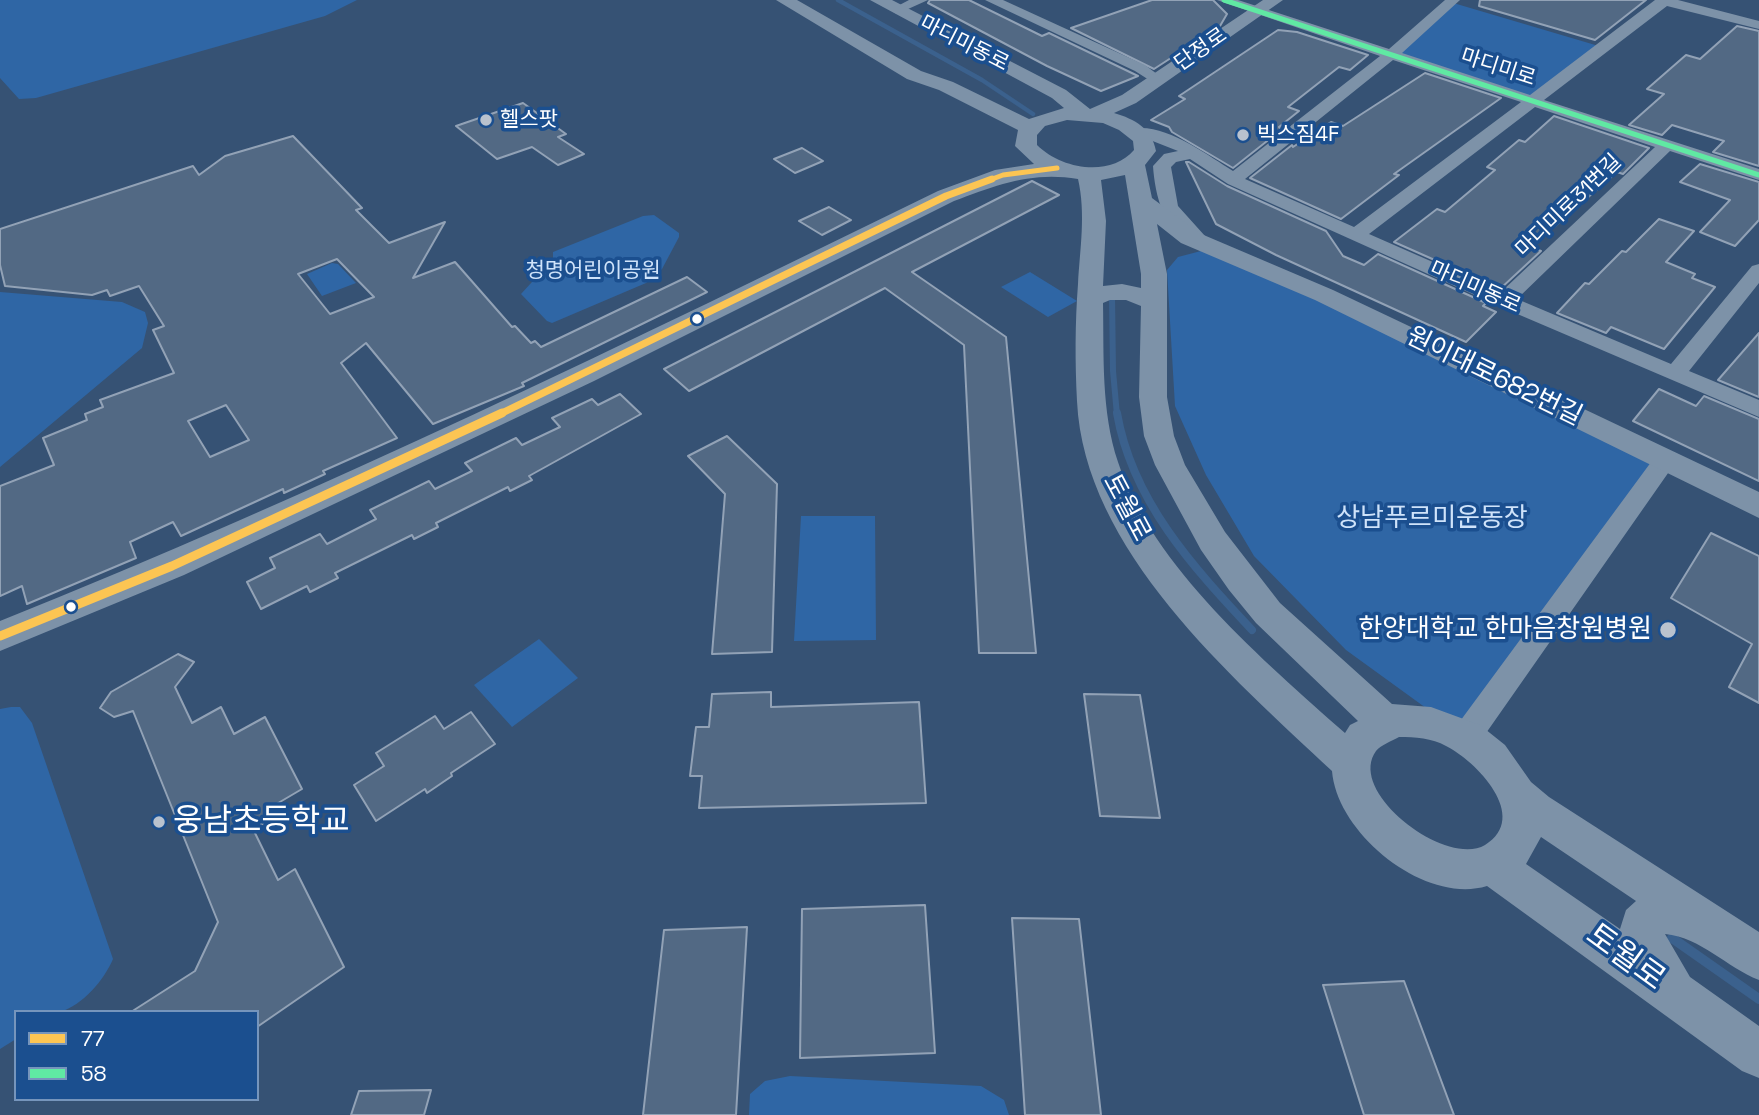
<!DOCTYPE html>
<meta charset="utf-8">
<style>
body{margin:0}
#map{position:relative;width:1759px;height:1115px;overflow:hidden;background:#365274;font-family:"Space Grotesk",sans-serif}
canvas{display:block}
.legend{position:absolute;left:14px;top:1010px;width:245px;height:91px;box-sizing:border-box;background:#1b4f8f;border:2px solid #7695bc;margin:0;padding:9px 12px;list-style:none;font-size:21px;color:#fff}
.legend li{display:flex;align-items:center;gap:14px;height:35px}
.legend b{width:35px;border:2px solid #7695bc}
</style>
<div id="map">
<canvas width="1759" height="1115"></canvas>
<ul class="legend">
<li><b style="height:9px;background:#fcc553"></b>77</li>
<li><b style="height:9px;background:#60e9a3"></b>58</li>
</ul>
</div>
<script>
const ctx = document.querySelector('canvas').getContext('2d');
ctx.lineJoin = 'round';
function fillPath(path, color) {
  ctx.fillStyle = color;
  ctx.fill(path, 'evenodd');
}
function trace(path, color, width, dash) {
  ctx.strokeStyle = color;
  ctx.lineWidth = width;
  ctx.lineCap = dash ? 'butt' : 'round';
  ctx.setLineDash(dash || []);
  ctx.stroke(path);
}
function write(font, color, halo, rows, align = 'center') {
  ctx.font = font + ' "Space Grotesk","Noto Sans KR",sans-serif';
  ctx.lineWidth = 7;
  ctx.setLineDash([]);
  ctx.textBaseline = 'middle';
  ctx.strokeStyle = halo;
  ctx.fillStyle = color;
  for (const [text, x, y, turn = 0] of rows) {
    ctx.save();
    ctx.translate(x, y);
    ctx.rotate((+turn || 0) * Math.PI / 180);
    ctx.textAlign = isNaN(turn) ? turn : align;
    if (halo) ctx.strokeText(text, 0, 0);
    ctx.fillText(text, 0, 0);
    ctx.restore();
  }
}
fillPath(new Path2D(`
 M0,0H357L325,16L36,98L19,99L0,78Z
 M1450,2L1602,47L1530,100L1391,55Z
 M654,215L679,233V237L662,269L646,283L552,323L547,321L521,294L553,259V252L643,216Z
 M1201,251L1223,255L1665,460L1466,737L1346,650L1254,556L1206,475L1175,406L1167,270L1178,257Z
 M332,263L338,264L356,283L322,296L307,274Z
 M1030,272L1077,301L1048,317L1001,287Z
 M0,292L122,302L145,312L148,323L142,348L0,467Z
 M801,516H875L876,640L794,641Z
 M539,639L578,678L512,727L474,685Z
 M11,707H20L32,723L113,959C104,980 83,1005 60,1012C48,1015 29,1012 16,1012V1039L0,1049V709Z
 M790,1076L981,1086L1004,1100L1009,1115H749L750,1094L765,1081Z`), '#2f66a5');
trace(new Path2D(`
 M838,0L982,80L1033,114`), '#3b618d', 4.5);
trace(new Path2D(`
 M1112,295L1113,371L1117,415`), '#3b618d', 6);
trace(new Path2D(`
 M1117,413C1132,501 1193,567 1252,630`), '#3b618d', 8);
trace(new Path2D(`
 M1672,938L1759,999`), '#3b618d', 10);
const building = new Path2D(`
 M930,0H969L1042,36L1049,33L1138,76L1101,91L1047,66L928,3Z
 M1152,0H1213L1227,14L1220,26L1154,69L1071,28Z
 M1480,0H1646L1595,40L1479,6Z
 M1737,26L1759,31V166L1713,152L1724,141L1672,125L1662,135L1629,125L1664,94L1647,89L1686,55L1700,59Z
 M1278,30L1297,32L1368,55L1350,70L1339,67L1288,107L1299,111L1279,127L1281,130L1233,168L1172,132L1169,127L1151,120L1185,99L1179,96Z
 M1425,73L1501,98L1394,174L1399,175L1341,219L1250,178L1292,145L1293,147L1331,122L1343,126Z
 M523,103L566,134L558,137L584,154L558,165L532,147L497,159L456,126Z
 M1554,116L1649,148L1623,174L1617,172L1531,247L1541,251L1500,289L1394,242L1437,209L1445,212L1495,170L1487,167L1519,140L1525,142Z
 M293,136L362,208L356,210L389,243L445,222L413,278L455,262L512,327L515,326L531,343L535,341L541,347L687,277L707,292L522,383L524,386L433,424L366,343L341,363L397,438L323,471L325,474L284,493L283,489L181,536L173,522L130,542L136,558L27,604L22,586L0,596V486L54,465L43,438L87,420L85,414L103,407L100,400L174,373L153,330L164,326L139,286L110,296L107,290L92,295L5,286L0,265V229L193,166L199,175L225,156ZM337,259L374,297L330,314L298,274ZM226,405L249,440L210,457L188,421Z
 M802,148L823,161L795,173L774,159Z
 M1186,162H1189L1227,186L1326,231L1343,256L1364,265L1378,254L1486,303L1483,306L1496,312L1466,342L1276,255L1216,224Z
 M1700,164L1759,182V220L1735,246L1700,232L1730,200L1680,182Z
 M1032,181L1059,195L912,272L1006,337L1036,653H979L964,345L885,288L689,391L664,369Z
 M829,207L851,220L822,235L799,221Z
 M1659,219L1694,231L1666,262L1695,274L1692,278L1715,287L1664,349L1611,327L1606,333L1557,313L1585,283L1589,284L1622,251L1626,252Z
 M1759,333V397L1718,380Z
 M1659,389L1696,406L1704,396L1759,419V481L1633,421Z
 M620,394L641,414L529,476L532,480L510,491L508,487L436,523L438,527L414,539L412,535L335,573L338,578L310,592L307,586L261,609L247,582L275,568L270,558L320,534L327,544L376,519L370,510L429,481L435,489L472,471L465,463L516,438L522,445L560,427L552,418L592,399L598,405Z
 M727,436L777,484L772,652L712,654L725,494L688,456Z
 M1711,533L1759,556V703L1729,687L1752,644L1671,598Z
 M178,654L194,662L175,687L192,723L221,707L234,734L265,717L302,789L268,809L273,818L253,829L278,880L295,869L344,967L257,1027V1012H131L195,971L218,922L133,711L114,717L100,708L111,692Z
 M771,692V707L919,702L926,803L699,808L702,776H690L696,727H709L712,694Z
 M1084,694L1140,695L1160,818L1100,816Z
 M471,712L495,744L451,773L452,776L427,793L425,789L376,821L354,785L384,766L376,753L435,716L444,729Z
 M925,905L935,1053L800,1058L802,909Z
 M1012,918L1079,919L1101,1115H1025Z
 M747,927L736,1115H643L664,930Z
 M1404,981L1454,1115H1364L1323,985Z
 M431,1090L424,1115H351L359,1091Z`);
fillPath(building, '#526984');
trace(building, '#92a2b6', 2);
fillPath(new Path2D(`
 M909,0H928L897,14L890,10Z
 M985,0H1003L1145,65L1165,80L1157,85L1135,71Z
 M1217,0H1238L1389,49L1445,0H1460L1402,53L1530,95L1655,0H1678L1759,21V29L1667,6L1544,100L1759,169V180L1670,151L1517,299L1671,364L1752,266L1759,264V283L1689,371L1759,400V417L1508,310L1228,184L1190,159L1176,162L1171,167L1178,206L1205,236L1196,242C1163,234 1155,194 1153,166L1164,154L1178,151L1150,140L1132,137L1130,133L1132,129C1164,122 1207,155 1233,171L1380,56ZM1393,60L1521,102L1354,227L1245,179ZM1535,107L1655,147L1501,292L1369,234Z
 M1665,452L1673,454L1677,460L1673,466L1477,746L1466,750L1455,746L1451,737L1455,728L1657,454Z`), '#7d92a8');
fillPath(new Path2D(`
 M776,0H797L921,71L953,82L1029,119L1064,108L1052,98L870,0H892L1066,90L1090,109L1122,95L1263,0H1283L1136,103L1114,113C1135,119 1152,129 1156,151L1145,165L1152,198L1199,233L1333,290L1759,492V518L1315,300L1181,243L1157,224L1167,274V397L1174,436L1185,465L1225,532L1280,603L1392,704L1431,707L1480,725L1505,745L1531,782L1549,797L1759,932V980C1726,967 1702,938 1665,934L1690,977L1759,1026V1078L1742,1071L1487,886C1425,905 1337,834 1332,771C1231,676 1084,550 1077,401C1075,362 1075,323 1078,284C1080,248 1086,214 1078,179C1032,171 997,185 954,201L594,381L184,575L0,651V621C320,493 629,342 938,191L995,170L1034,164L1015,146L1018,130L939,90L907,79ZM1067,120L1103,123L1119,130L1133,141L1134,150C1110,178 1061,169 1037,145V135L1045,126ZM1125,175L1141,274V288L1122,284L1103,286L1106,221L1101,180ZM1110,300H1126L1141,306L1139,397L1144,436L1155,465L1201,550L1229,590L1256,623L1358,721L1350,725L1345,733C1265,662 1152,566 1118,462C1101,411 1104,356 1103,303ZM1399,737C1415,737 1432,738 1446,746C1476,761 1531,817 1485,845C1446,868 1346,792 1376,751C1381,745 1392,741 1399,737ZM1541,837L1636,901L1626,910L1620,929L1526,864Z`), '#7d92a8');
trace(new Path2D(`
 M987,181L1003,175L1057,168`), '#fcc553', 5);
trace(new Path2D(`
 M498,415L946,196L992,179`), '#fcc553', 7);
trace(new Path2D(`
 M0,636L172,566L502,413`), '#fcc553', 9);
trace(new Path2D(`
 M1224,0L1759,175`), '#60e9a3', 5);
for (const [x, y, r, color] of [
 [486,120,7,"#b9c2ce"],
 [1243,135,7,"#b9c2ce"],
 [697,319,6,"#fff"],
 [71,607,6,"#fff"],
 [1668,630,9,"#b9c2ce"],
 [159,822,7,"#b9c2ce"]
]) {
  const dot = new Path2D();
  dot.arc(x, y, r, 0, 2 * Math.PI);
  ctx.fillStyle = color;
  ctx.fill(dot);
  trace(dot, '#1b4f8f', 2.5);
}
write('21px', '#fff', '#1b4f8f', [
 ["마디미동로",964,44,27],
 ["단정로",1201,50,-35],
 ["마디미로",1498,68,18],
 ["마디미로31번길",1569,206,-44],
 ["마디미동로",1475,288,24]
]);
write('21px', '#fff', '#1b4f8f', [
 ["헬스팟",500,120],
 ["빅스짐4F",1257,135]
], 'left');
write('21px', '#cfe3fa', '#1b4f8f', [
 ["청명어린이공원",593,271]
]);
write('26px', '#fff', '#1b4f8f', [
 ["원이대로682번길",1494,377,26],
 ["토월로",1126,508,62]
]);
write('26px', '#cfe3fa', '#1b4f8f', [
 ["상남푸르미운동장",1432,519]
]);
write('26px', '#fff', '#1b4f8f', [
 ["한양대학교 한마음창원병원",1652,630]
], 'right');
write('32px', '#fff', '#1b4f8f', [
 ["웅남초등학교",173,822]
], 'left');
write('32px', '#fff', '#1b4f8f', [
 ["토월로",1625,958,36]
]);
</script>
